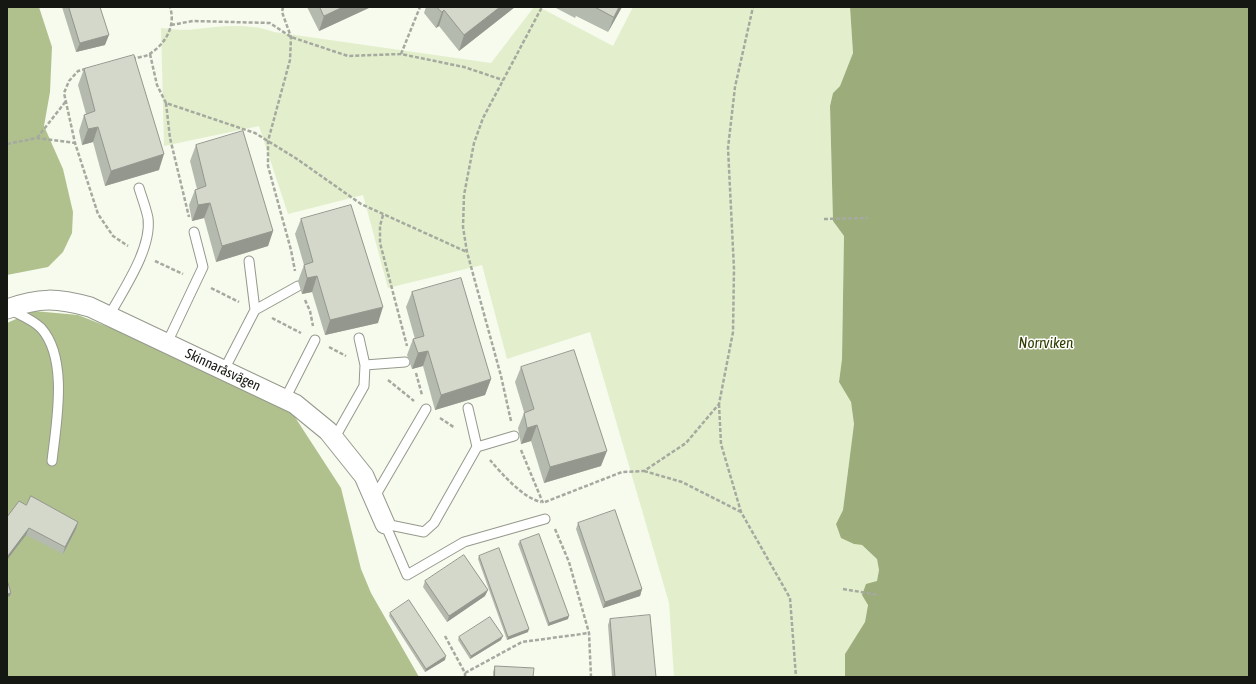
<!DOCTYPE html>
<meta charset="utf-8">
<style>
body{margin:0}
#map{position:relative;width:1256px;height:684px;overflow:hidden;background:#f6fbee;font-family:"Asap Condensed",sans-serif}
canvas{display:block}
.frame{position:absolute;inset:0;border:8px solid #151712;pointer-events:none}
</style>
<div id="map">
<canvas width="1256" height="684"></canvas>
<div class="frame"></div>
</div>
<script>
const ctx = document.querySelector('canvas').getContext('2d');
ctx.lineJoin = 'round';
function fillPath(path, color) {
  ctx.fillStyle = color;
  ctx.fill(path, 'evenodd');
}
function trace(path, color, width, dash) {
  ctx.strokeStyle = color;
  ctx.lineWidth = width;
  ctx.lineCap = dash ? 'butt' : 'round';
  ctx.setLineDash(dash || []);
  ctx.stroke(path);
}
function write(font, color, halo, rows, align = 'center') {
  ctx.font = font + ' "Asap Condensed",sans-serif';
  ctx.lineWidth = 3;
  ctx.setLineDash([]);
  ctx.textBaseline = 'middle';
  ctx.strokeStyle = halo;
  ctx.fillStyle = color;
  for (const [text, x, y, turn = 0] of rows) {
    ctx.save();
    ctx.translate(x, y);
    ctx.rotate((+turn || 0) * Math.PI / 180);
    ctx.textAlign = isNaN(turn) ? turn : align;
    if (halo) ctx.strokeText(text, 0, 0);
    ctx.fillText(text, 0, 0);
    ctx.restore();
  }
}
fillPath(new Path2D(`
 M534,7H539L613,46L633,7H850L853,53L840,86L833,93L830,106L833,221L844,236L842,359L839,382L851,402L854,424L843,510L836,524L854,544L862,545L877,559L879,570L877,581L868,605L865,622L845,654V677H674L669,603L590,332L507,359L482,265L388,288L363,195L288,214L259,126L164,146L161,28C172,29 185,31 196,29C221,26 250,23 274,32L491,63Z`), '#e3efcc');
fillPath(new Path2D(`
 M7,7H39L52,47L50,92L44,126L63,169L73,212L72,233L63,252L48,267L7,275Z
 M34,311L78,315L134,337L291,411L341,488L361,569L371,593L419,677H7V323Z`), '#b0c18e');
fillPath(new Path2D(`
 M850,7H1249V677H845V654L865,622L868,605L862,595L866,584L877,581L879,570L877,559L862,545L854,544L841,538L836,524L843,510L854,424L851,402L839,382L842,359L844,236L833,221L830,106L833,93L840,86L853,53Z`), '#9cac7a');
const lane = new Path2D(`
 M249,261L255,310
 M9,309C20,315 32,319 41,328C69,359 56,424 52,461
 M109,316C123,290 152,249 148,218C146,208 142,198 139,188
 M167,343L203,267L194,232
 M365,365L405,362
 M224,370L255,310L298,286
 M285,399L315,340
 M334,439L364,386L365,365L359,338
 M477,447L514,436
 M374,498L426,409
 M385,524L407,575L464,542L545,519
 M385,524L424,532L434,523L477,447L468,408`);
const street = new Path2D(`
 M7,309C40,297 57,298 90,307L295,404L328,431L364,476L385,524`);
trace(lane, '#95998d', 11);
trace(street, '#95998d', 21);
trace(new Path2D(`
 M283,7L282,12L291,37L290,60L268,141V166L291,250L295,271
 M171,25L193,21L270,23L291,37L348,56L401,54L464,67L503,80
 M150,54L157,85L166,103L255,133L297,159L361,204L467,252
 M401,54L420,7
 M132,59C138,57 146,57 151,53C166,43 176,25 170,7
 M86,69L78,71L69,81L64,93L75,143L98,214L113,236L128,246
 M166,103L170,138L189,217
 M37,138L66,101
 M7,144L37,138L75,143
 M383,215L380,226V243L407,346
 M824,219L868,218
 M155,261L183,274
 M211,288L239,302
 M305,300L310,311L313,326
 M272,318L301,333
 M329,347L346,356
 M416,373L422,395
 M388,380L414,401
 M719,404L721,444L741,512L790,598L796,677
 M440,418L455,428
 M511,421L501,376L467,252L463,227L464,195L474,143L483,118L542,7
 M521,450L543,503
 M490,460C502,474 523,498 541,502
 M644,471L682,482L741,512
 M545,502L622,472L644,471L686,443L719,404L733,332L734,269L728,148L735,87L753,7
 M555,529L569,562L589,633L591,677
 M843,589L879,595
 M445,636L465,673V677
 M465,673L522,642L589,633`), '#a5a99f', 2.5, [4, 2]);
trace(lane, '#fff', 9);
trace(street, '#fff', 19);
fillPath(new Path2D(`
 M62,7H100L105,45L76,52Z
 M307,7H371L319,31Z
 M426,7H515L459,51L439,26L436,28L424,13Z
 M556,7H622L608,32L576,16L575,18L556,8Z
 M84,69L159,170L105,186L93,142L82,145L79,131L84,115L86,114L78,85Z
 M196,145L273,231L268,246L216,262L204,218L192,221L189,205L195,190L197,189L190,161Z
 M301,219L378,323L325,335L312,292L302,294L298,281L304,265L295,234Z
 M412,292L491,379L485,395L435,410L423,366L412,369L407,355L413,339H415L406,307Z
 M521,367L601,466L544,483L531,441L521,444L518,428L524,413V412L515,382Z
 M26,505L78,522L76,529L63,554L26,535Z
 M578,523L642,589L640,596L603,608L576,529Z
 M520,541L568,619L548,626L518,544Z
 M479,556L528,632L507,640L478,559Z
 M425,581L485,596L447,622L423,587Z
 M390,613L445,660L425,672L389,616Z
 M610,619L656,677H612L608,625Z
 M459,637L501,640L470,659L458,640Z
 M495,666L533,677H493V672Z`), '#b5baaf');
fillPath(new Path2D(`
 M343,7H371L319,31L324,16Z
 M500,7H515L459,51L464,35Z
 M619,7H622L608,32L614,17Z
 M444,10L439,26L436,28L442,12Z
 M109,35L105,45L76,52L80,43Z
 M98,127L93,142L82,145L88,129Z
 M164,154L159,170L105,186L111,171Z
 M210,203L204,218L192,221L198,205Z
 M273,231L268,246L216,262L222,246Z
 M317,276L312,292L302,294L307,278Z
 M383,307L378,323L325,335L330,320Z
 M428,351L423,366L412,369L418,353Z
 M491,379L485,395L435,410L441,395Z
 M537,425L531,441L521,444L527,428Z
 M607,451L601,466L544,483L550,467Z
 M78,522L76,529L63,554L65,547Z
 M29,528L26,535L7,560V557Z
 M642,589L640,596L603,608L605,602Z
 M488,590L485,596L447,622L449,616Z
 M11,593L10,596L7,597V594Z
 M569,616L568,619L548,626L549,623Z
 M529,629L528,632L507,640L508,637Z
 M503,636L501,640L470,659L471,656Z
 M446,656L445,660L425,672L426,669Z`), '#94978e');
const building = new Path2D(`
 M69,7H100L109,35L80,43Z
 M320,7H343L324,16Z
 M437,7H500L464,35L444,10L442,12Z
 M595,7H619L614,17Z
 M134,55L164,154L111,171L98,127L88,129L84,115L95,111L84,69Z
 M243,131L273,231L222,246L210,203L198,205L195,190L206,186L196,145Z
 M351,205L383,307L330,320L317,276L307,278L304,265L313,262L301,219Z
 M461,278L491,379L441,395L428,351L418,353L413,339L424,336L412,292Z
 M574,350L607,451L550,467L537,425L527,428L524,413L534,409L521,367Z
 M31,496L78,522L65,547L29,528L7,557V517L19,501L26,505Z
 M615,510L642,589L605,602L578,523Z
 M539,534L569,616L549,623L520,541Z
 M499,548L529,629L508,637L479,556Z
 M464,555L488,590L449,616L425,581Z
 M7,580L11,593L7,594Z
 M409,600L446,656L426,669L390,613Z
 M650,615L656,677H615L610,619Z
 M490,617L503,636L471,656L459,637Z
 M495,666L534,668L533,677H495Z`);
fillPath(building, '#d3d8cb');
trace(building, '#94978e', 1);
write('14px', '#151712', '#fff', [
 ["Skinnaråsvägen",223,370,25]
]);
write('italic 15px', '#2e3c00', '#fff', [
 ["Norrviken",1046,343]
]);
</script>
